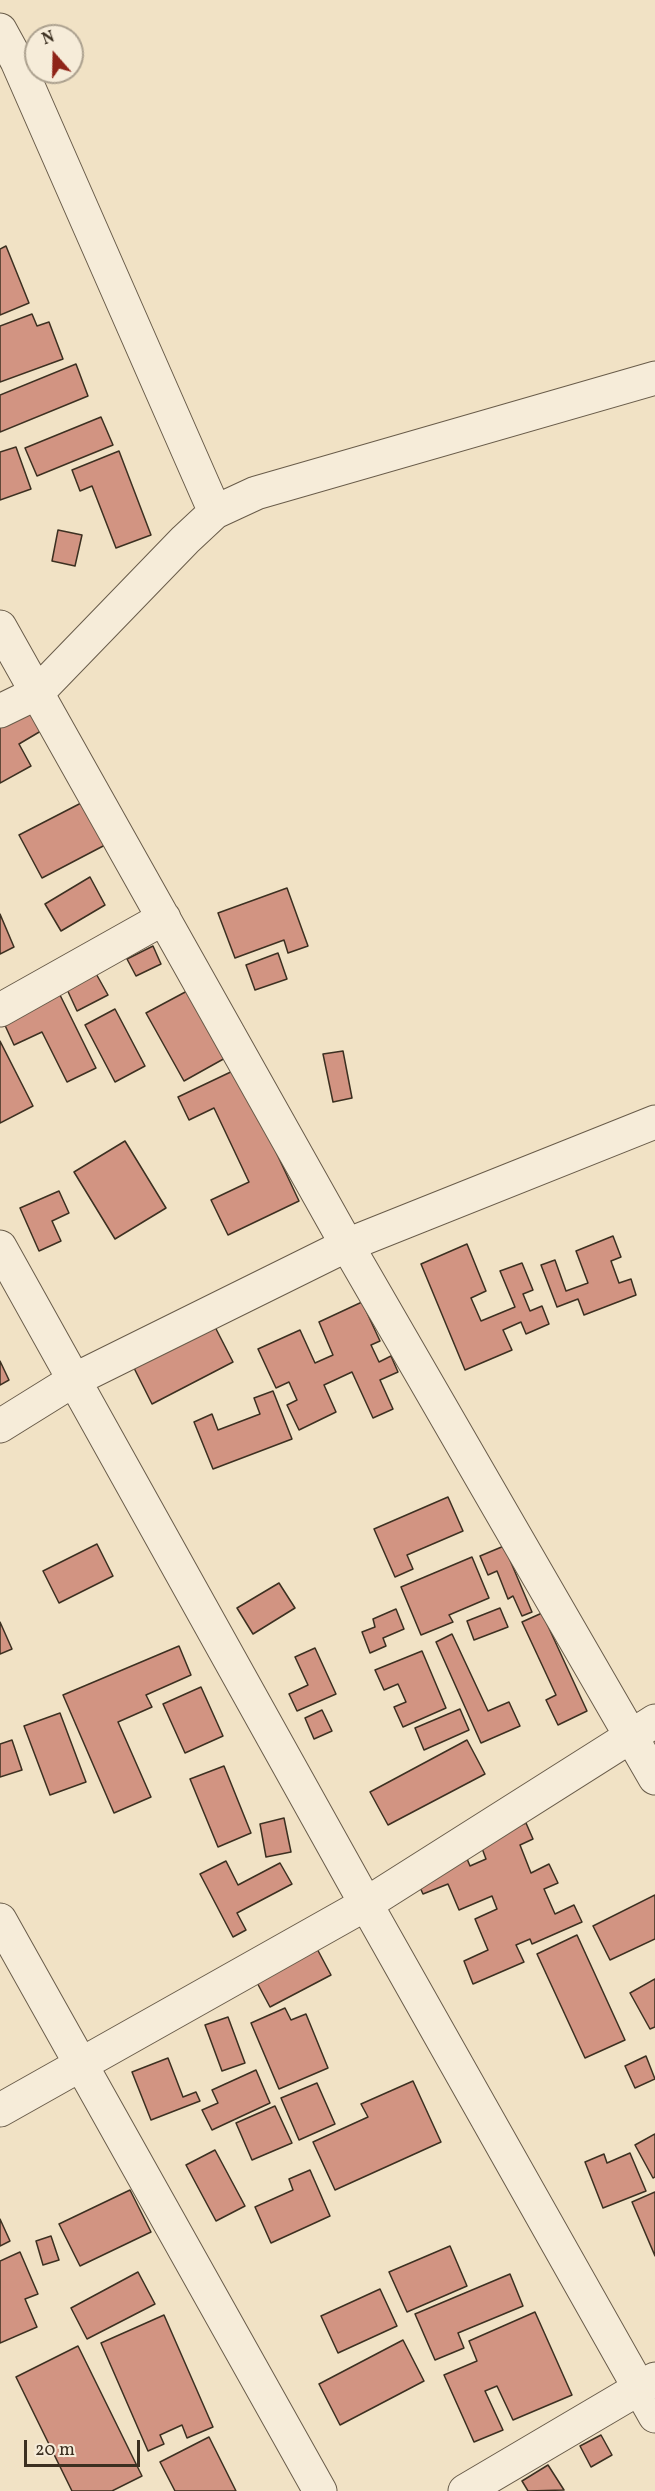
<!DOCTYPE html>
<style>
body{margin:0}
#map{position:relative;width:655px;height:2491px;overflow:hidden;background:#f1e2c5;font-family:Vollkorn,serif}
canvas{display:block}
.north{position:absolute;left:24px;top:24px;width:60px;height:60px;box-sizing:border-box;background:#f6ecd9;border:2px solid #aca18f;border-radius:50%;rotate:340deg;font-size:16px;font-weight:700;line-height:24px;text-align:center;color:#3c3021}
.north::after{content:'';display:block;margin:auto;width:21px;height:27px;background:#8f2418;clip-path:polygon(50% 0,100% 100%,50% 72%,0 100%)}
.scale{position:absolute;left:24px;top:2440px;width:116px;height:27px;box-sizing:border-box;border:3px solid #3c3021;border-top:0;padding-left:8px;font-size:18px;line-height:21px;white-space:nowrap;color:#3c3021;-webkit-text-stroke:4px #f6ecd9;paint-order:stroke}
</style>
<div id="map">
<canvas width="655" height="2491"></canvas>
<div class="north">N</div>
<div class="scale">20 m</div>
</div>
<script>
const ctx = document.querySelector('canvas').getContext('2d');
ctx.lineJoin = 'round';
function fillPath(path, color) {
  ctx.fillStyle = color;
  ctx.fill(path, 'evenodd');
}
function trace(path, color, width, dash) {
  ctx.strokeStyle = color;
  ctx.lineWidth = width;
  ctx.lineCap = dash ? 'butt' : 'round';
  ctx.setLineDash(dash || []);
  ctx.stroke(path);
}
const building = new Path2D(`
 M6,246L29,303L0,315V249Z
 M32,314L37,326L49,322L63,359L0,382V326Z
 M76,364L88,396L0,432V395Z
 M101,417L113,445L37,476L25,448Z
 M16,447L31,489L0,500V452Z
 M119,451L151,535L116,548L92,486L80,491L72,470Z
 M58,530L82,535L75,566L52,561Z
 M34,707L46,728L19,744L31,766L0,783V726Z
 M85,801L107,844L42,878L19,835Z
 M90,877L105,905L61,931L45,904Z
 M287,888L308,946L288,953L284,940L235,958L218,913Z
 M0,914L14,947L0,954Z
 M153,946L161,964L136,976L127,959Z
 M278,953L287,979L255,990L246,965Z
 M94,970L108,995L77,1011L65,985Z
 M189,990L227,1057L184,1081L146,1013Z
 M59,993L96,1068L67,1082L42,1032L14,1045L3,1021Z
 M115,1009L145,1066L115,1082L85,1025Z
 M0,1041L33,1106L0,1123Z
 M343,1051L352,1098L333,1102L323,1054Z
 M237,1069L299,1201L228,1235L211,1200L249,1182L214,1108L189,1120L178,1097Z
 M125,1141L166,1208L115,1239L74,1172Z
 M59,1191L69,1213L52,1221L61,1241L39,1251L20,1208Z
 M613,1236L621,1257L611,1261L619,1283L631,1279L636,1295L584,1315L578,1299L557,1307L541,1265L555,1260L566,1291L588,1283L576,1251Z
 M467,1244L486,1291L471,1298L481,1321L515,1307L500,1271L522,1263L533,1290L523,1294L530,1311L542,1306L549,1324L526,1334L521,1322L503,1330L512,1350L465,1370L421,1264Z
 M362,1302L380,1341L371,1345L379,1362L391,1356L398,1372L380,1380L393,1409L373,1418L352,1372L324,1385L336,1412L299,1430L287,1405L297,1400L289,1382L276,1388L258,1349L300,1330L315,1363L333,1355L319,1322Z
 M213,1323L233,1362L152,1404L132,1364Z
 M0,1361L9,1380L0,1385Z
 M273,1391L292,1439L213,1469L194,1422L212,1414L218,1430L260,1414L254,1398Z
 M448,1497L463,1531L407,1555L413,1569L395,1577L374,1529Z
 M97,1544L113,1576L59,1603L43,1571Z
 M504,1546L532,1612L522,1616L513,1596L508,1599L497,1571L488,1575L480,1556Z
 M472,1557L489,1598L449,1615L453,1622L421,1635L401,1587Z
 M279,1583L295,1608L253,1634L237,1608Z
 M500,1608L508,1627L474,1640L467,1621Z
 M396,1609L404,1629L383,1638L386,1646L370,1653L362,1632L375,1627L373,1619Z
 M542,1613L587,1711L558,1725L546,1700L556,1695L522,1622Z
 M0,1622L12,1649L0,1654Z
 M452,1634L488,1711L509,1702L520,1726L481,1743L436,1642Z
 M179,1646L191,1675L146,1695L152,1707L118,1722L151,1797L114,1813L63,1695Z
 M315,1648L336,1694L297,1711L289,1694L308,1685L295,1657Z
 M422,1651L446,1708L403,1727L394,1707L406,1702L398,1684L384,1690L375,1670Z
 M201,1687L223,1736L185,1753L163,1704Z
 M460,1709L469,1730L424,1750L415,1728Z
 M322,1710L332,1731L314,1739L305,1718Z
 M60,1713L86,1782L50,1795L24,1726Z
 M12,1740L22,1770L0,1777V1744Z
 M467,1740L485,1774L388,1825L370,1792Z
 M224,1766L251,1833L218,1847L190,1779Z
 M284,1818L291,1852L266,1857L260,1824Z
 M526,1823L533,1839L520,1845L531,1873L549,1864L558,1883L544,1889L555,1914L574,1905L582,1922L532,1944L530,1939L516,1945L524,1962L473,1984L464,1961L488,1950L475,1919L497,1909L492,1896L459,1910L448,1884L423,1894L415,1876L465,1854L470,1866L486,1859L480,1843Z
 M226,1861L238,1885L280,1863L292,1884L237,1913L246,1930L233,1937L200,1874Z
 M655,1895V1939L610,1960L593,1926Z
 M577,1935L625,2040L585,2058L537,1954Z
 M315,1945L331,1975L270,2007L254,1977Z
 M655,1979V2027L650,2029L630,1993Z
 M285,2008L291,2020L306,2014L328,2068L279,2089L251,2023Z
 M228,2017L245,2063L222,2071L205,2025Z
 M646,2056L655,2079L635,2088L625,2066Z
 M168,2058L183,2097L196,2092L200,2101L151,2120L132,2072Z
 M256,2070L270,2103L212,2130L202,2110L218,2103L212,2090Z
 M413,2081L441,2142L335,2190L313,2142L368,2117L361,2104Z
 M317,2083L335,2124L299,2140L281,2098Z
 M275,2106L292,2143L252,2160L236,2123Z
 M655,2134V2177L653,2178L635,2145Z
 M215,2150L245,2206L216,2221L186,2165Z
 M630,2153L646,2191L603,2208L585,2162L604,2154L607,2163Z
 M310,2170L330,2216L271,2243L255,2207L293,2190L289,2179Z
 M130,2190L151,2232L80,2266L59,2224Z
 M655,2192V2256L632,2202Z
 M0,2219L10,2241L0,2246Z
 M51,2236L59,2260L43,2265L36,2241Z
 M450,2246L467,2286L407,2312L389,2272Z
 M20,2252L38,2294L25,2299L37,2327L0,2343V2261Z
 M138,2272L155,2304L87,2339L71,2308Z
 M510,2274L523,2306L458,2333L464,2348L435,2360L415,2314Z
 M380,2289L397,2326L338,2353L321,2316Z
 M535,2312L572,2395L513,2420L497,2386L485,2391L503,2430L474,2442L444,2375L477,2361L469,2341Z
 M164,2315L213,2427L187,2438L182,2425L160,2435L164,2444L148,2451L101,2343Z
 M403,2340L424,2381L340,2425L319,2384Z
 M78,2346L142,2476L112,2491H72L16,2377Z
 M601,2435L612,2455L591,2467L580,2446Z
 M209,2437L236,2491H175L160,2462Z
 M548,2465L564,2490L528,2491L522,2481Z`);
fillPath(building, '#d29482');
trace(building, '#3c3021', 1.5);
const street = new Path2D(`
 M0,30L17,61L215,512
 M0,627L347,1245L655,1778
 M0,711L37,693L185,540L215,512L256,493L655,378
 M0,1010L164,918
 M0,1247L366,1904L655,2416
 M0,1426L74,1380L347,1245L655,1122
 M0,1920L320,2491
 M0,2110L366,1904L655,1721
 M465,2491L655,2379`);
trace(street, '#695c4a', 35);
trace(street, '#f6ecd9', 33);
</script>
